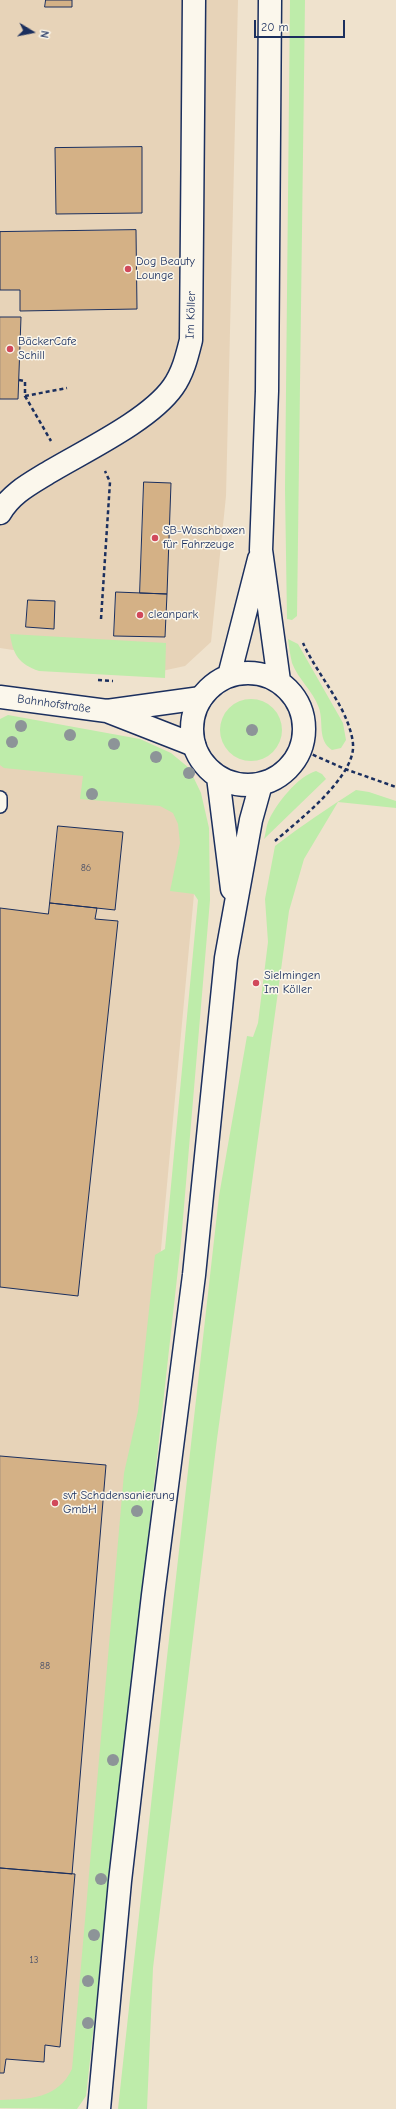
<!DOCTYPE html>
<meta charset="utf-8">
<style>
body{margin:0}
#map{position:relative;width:396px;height:2109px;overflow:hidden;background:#efe2cd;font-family:"Comic Neue",sans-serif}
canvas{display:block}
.north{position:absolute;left:12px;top:12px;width:40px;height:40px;-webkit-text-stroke:3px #fbf7ec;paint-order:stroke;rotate:100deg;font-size:11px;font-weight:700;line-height:16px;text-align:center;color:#1b2f5e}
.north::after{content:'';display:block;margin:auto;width:14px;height:18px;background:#1b2f5e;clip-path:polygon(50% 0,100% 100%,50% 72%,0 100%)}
.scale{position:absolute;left:254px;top:20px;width:91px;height:18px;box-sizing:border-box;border:2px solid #1b2f5e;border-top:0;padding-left:5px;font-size:12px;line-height:14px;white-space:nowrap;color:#1b2f5e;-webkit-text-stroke:3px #fbf7ec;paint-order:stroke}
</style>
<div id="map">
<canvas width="396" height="2109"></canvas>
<div class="north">N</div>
<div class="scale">20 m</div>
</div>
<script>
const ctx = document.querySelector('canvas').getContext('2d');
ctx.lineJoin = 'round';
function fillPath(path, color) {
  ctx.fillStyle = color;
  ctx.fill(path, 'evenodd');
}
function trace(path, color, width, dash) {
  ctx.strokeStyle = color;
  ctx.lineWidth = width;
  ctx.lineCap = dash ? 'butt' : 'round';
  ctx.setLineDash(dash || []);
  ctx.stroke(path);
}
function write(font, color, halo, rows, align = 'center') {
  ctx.font = font + ' "Comic Neue",sans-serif';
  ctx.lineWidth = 3;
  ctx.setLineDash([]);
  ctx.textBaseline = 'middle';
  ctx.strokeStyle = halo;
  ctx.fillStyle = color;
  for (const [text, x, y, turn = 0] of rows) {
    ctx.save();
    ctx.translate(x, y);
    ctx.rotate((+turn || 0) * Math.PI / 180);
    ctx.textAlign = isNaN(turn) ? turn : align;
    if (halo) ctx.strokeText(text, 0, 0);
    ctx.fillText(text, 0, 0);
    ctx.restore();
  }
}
fillPath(new Path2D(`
 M0,0H238L226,496L211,642L185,666L157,672L0,648Z
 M0,722L175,780L194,894L143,1443L78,2088L64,2100H0Z`), '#e7d3b8');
fillPath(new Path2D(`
 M290,0H305L297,616L292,620L287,619L285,489Z
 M10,634L166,643L165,678L39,671C19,664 13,655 10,634Z
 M288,639L298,644L343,723L346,740L341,748L332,750C317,740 324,723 319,708C313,691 298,679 292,663C290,655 289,646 288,639Z
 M220 730a31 31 0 1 1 62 0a31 31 0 1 1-62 0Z
 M8,715L140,739L171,753L189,768L201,793L209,828L210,900L181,1242L86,2096L77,2109L0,2108V2100C29,2099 58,2099 72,2069L124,1473L138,1411L155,1255L165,1249L198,900L194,894L170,891L180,843L178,824L173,813L160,806L80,799L83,776L4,768L0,765V719Z
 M316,771L322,774L326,779L264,839C266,833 266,826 269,820C276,804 298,776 316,771Z
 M356,790L369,792L396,801V808L338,802L304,859L289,911L217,1439L153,1968L147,2109H118L167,1657L219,1196L247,1036L253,1037L258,1023L268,942L265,899L275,846C301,826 328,808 356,790Z`), '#beecaa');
const building = new Path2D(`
 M46,0H72V7H45Z
 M142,147V213L56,214L55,148Z
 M136,230L137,309L20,311V290H0V232Z
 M0,317H21L18,399H0Z
 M144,482L171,483L167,594L140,593Z
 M116,592L167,594L165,637L114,636Z
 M28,600L55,601L54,629L26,627Z
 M58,826L123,832L115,910L50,903Z
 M50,903L97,908L95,919L118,921L78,1296L0,1287V908L48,914Z
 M0,1456L106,1465L72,1874L0,1868Z
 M0,1868L75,1874L60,2047L45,2045L44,2062L6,2059L4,2073H0Z`);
fillPath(building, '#d4b186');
trace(building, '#1b2f5e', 1);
const service = new Path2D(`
 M0,798V806`);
const minor = new Path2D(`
 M0,513C11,494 28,485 46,474C82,452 149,421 173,387C183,373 187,356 191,340L194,0`);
const tertiary = new Path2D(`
 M0,697L107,711L201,698
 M107,711L194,745`);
const secondary = new Path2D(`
 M270,0L267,391L261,550L279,681
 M192 729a56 56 0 1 1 112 0a56 56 0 1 1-112 0Z
 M229,676L259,559
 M218,777L232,889
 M99,2109L120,1881L153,1595L194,1275L226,958L251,820L261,784`);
trace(service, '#1b2f5e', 16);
trace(minor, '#1b2f5e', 25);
trace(tertiary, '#1b2f5e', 25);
trace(secondary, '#1b2f5e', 25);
trace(new Path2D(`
 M19,380L25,381V396L51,441
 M25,396L67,388
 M101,619L110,482L105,471
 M98,680L113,681
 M300,749L345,769L396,787
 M275,841C298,821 350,781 353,749C354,736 346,717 340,706C328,684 313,665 303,643`), '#1b2f5e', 2.5, [4, 3]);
trace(service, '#fbf7ec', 13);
trace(minor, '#fbf7ec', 22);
trace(tertiary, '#fbf7ec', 22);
trace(secondary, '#fbf7ec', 22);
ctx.fillStyle = '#8d9498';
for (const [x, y] of [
 [21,726],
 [252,730],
 [70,735],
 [12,742],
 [114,744],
 [156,757],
 [189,773],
 [92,794],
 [137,1511],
 [113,1760],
 [101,1879],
 [94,1935],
 [88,1981],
 [88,2023]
]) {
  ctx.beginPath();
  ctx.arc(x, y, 6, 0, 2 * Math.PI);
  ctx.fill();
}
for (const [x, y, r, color] of [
 [128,269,4,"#d1495b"],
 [10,349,4,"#d1495b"],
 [155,538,4,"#d1495b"],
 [140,615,4,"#d1495b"],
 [256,983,4,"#d1495b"],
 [55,1503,4,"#d1495b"]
]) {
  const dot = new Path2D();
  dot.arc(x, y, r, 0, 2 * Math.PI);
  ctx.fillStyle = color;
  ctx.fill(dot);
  trace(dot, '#fbf7ec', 1.5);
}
write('10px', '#495068', null, [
 ["86",86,868],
 ["88",45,1666],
 ["13",34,1960]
]);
write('12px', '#1b2f5e', '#fbf7ec', [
 ["Dog Beauty",136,262],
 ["Lounge",136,276],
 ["BäckerCafe",18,342],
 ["Schill",18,356],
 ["SB-Waschboxen",163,531],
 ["für Fahrzeuge",163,545],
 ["cleanpark",148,615],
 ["Sielmingen",264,976],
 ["Im Köller",264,990],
 ["svt Schadensanierung",63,1496],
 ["GmbH",63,1510]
], 'left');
write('12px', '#1b2f5e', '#fbf7ec', [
 ["Im Köller",191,315,-88],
 ["Bahnhofstraße",54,704,8]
]);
</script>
